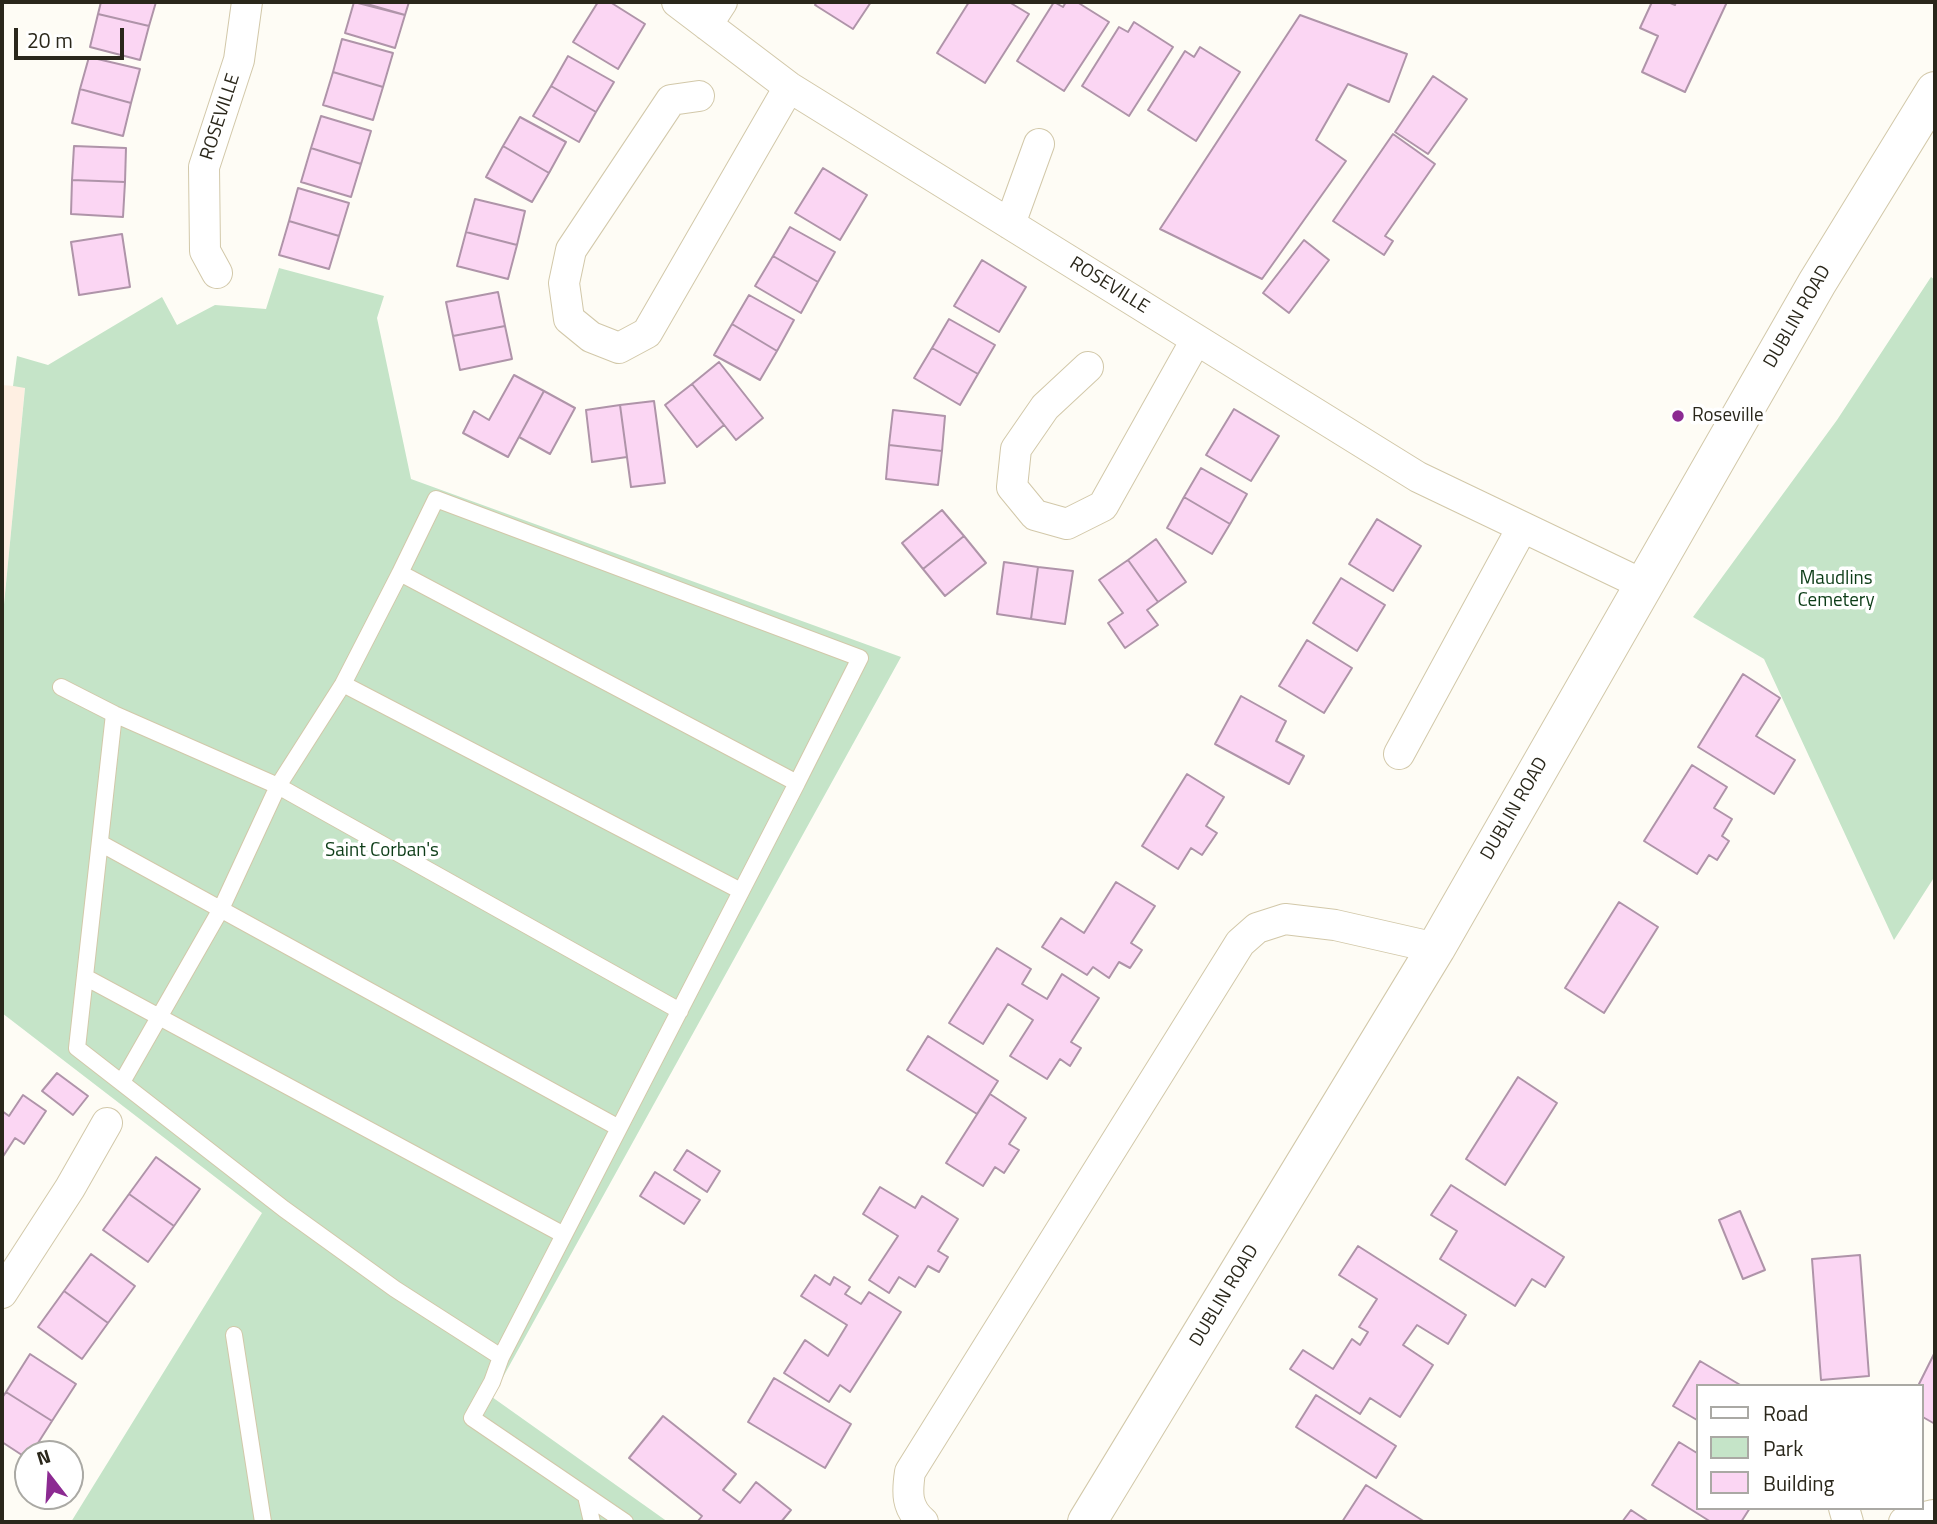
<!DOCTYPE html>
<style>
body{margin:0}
#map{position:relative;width:1937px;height:1524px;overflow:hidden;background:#fefcf5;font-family:"Titillium Web",sans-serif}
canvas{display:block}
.frame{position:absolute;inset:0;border:4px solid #2a271b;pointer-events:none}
.legend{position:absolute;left:1696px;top:1384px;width:228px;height:126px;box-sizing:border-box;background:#fff;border:2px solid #aaa9a4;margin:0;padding:9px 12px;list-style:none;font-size:21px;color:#2a271b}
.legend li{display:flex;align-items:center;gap:14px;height:35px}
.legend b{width:35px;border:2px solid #aaa9a4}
.north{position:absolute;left:14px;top:1440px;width:70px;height:70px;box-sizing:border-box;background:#fff;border:2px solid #aaa9a4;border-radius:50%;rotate:343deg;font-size:19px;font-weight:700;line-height:28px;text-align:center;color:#2a271b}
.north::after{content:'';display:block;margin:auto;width:24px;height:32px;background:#8c2a92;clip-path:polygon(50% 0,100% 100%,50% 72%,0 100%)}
.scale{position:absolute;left:14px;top:28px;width:110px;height:32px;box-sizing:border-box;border:4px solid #2a271b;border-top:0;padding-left:9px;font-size:21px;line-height:24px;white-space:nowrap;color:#2a271b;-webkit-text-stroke:5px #fff;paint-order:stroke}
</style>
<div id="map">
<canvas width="1937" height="1524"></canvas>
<div class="frame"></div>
<ul class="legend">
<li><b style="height:9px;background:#fff"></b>Road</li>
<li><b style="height:19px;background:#c5e4c8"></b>Park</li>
<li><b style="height:19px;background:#fbd6f3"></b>Building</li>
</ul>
<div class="north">N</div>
<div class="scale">20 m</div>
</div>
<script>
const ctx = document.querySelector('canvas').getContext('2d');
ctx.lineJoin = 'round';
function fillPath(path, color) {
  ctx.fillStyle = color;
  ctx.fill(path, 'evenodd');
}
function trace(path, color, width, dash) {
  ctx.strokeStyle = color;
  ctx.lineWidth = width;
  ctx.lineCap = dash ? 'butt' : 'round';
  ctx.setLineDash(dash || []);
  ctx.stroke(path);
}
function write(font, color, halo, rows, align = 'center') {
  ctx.font = font + ' "Titillium Web",sans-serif';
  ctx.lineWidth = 7;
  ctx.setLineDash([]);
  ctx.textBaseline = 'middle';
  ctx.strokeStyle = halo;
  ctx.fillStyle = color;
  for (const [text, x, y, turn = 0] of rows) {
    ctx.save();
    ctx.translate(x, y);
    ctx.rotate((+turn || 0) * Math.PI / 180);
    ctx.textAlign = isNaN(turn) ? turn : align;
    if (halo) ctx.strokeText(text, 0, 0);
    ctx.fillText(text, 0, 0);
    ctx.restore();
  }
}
fillPath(new Path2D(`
 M2,385L25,387L2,625Z`), '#feefe2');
fillPath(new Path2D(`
 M279,268L384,296L377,318L411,479L901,657L492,1397L668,1522H71L262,1213L2,1013V625L25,388L13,386L17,356L48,365L162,297L177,325L215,305L266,309Z
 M1931,277L1935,280V876L1894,940L1764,659L1693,617L1837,420Z`), '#c5e4c8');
const building = new Path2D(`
 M101,2H156L149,26L98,14Z
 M354,2L405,15L395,48L345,33Z
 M360,2H409L405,15Z
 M598,2H610L645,24L618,69L573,42Z
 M817,2H871L853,29L815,5Z
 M969,2H1009L1029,14L985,83L937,53Z
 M1054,2L1063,7L1066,2H1077L1109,22L1064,91L1017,61Z
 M1652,2H1668L1675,5L1676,2H1727L1685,92L1642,72L1658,36L1640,28Z
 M98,14L149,26L140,60L90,47Z
 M1300,15L1407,54L1389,102L1348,84L1316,140L1346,161L1262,279L1160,229Z
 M1134,22L1173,47L1129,116L1082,86L1119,27L1128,32Z
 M342,39L393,53L383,87L333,72Z
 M1200,47L1240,72L1196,141L1148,110L1185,51L1194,57Z
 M568,56L614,82L596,112L551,86Z
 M89,57L140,69L131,103L80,89Z
 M333,72L383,87L373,120L323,105Z
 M1433,76L1467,99L1428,154L1395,132Z
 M551,86L596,112L579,142L533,116Z
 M80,89L131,103L123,136L72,123Z
 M321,116L371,131L361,164L311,148Z
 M520,117L566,142L549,173L503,146Z
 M1393,134L1435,164L1385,236L1393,241L1384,255L1333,221Z
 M74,146L126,148L125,182L72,180Z
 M503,146L549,173L532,202L486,177Z
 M311,148L361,164L351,197L301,182Z
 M823,168L867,195L840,240L795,213Z
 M72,180L125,182L123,217L71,214Z
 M298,188L349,203L339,236L289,221Z
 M475,199L525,211L517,245L466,232Z
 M289,221L339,236L329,269L279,255Z
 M790,227L835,252L818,282L773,256Z
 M466,232L517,245L508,279L457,266Z
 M122,234L130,287L79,295L71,242Z
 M1304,240L1329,260L1289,313L1263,293Z
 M773,256L818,282L801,313L755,286Z
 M982,260L1026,287L999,332L954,306Z
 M498,292L505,326L453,336L446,302Z
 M749,295L794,320L777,351L732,324Z
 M949,319L995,345L978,374L932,348Z
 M732,324L777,351L760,380L714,355Z
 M505,326L512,359L460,370L453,336Z
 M932,348L978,374L960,405L914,378Z
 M719,362L763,418L736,440L692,384Z
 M514,375L544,391L508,457L463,433L474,411L489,420Z
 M692,384L724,425L697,447L665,405Z
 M544,391L575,408L550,454L519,437Z
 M654,401L665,483L631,487L620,405Z
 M620,405L627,457L592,462L586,410Z
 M1234,409L1279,436L1251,481L1206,455Z
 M893,410L945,416L942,451L889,445Z
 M889,445L942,451L938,485L886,479Z
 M1201,468L1247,494L1230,524L1184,497Z
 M1184,497L1230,524L1212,554L1167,528Z
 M942,510L964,536L923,569L902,543Z
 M1377,519L1421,546L1393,591L1349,564Z
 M964,536L986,563L945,596L923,569Z
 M1156,539L1186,582L1158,602L1128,560Z
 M1128,560L1158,602L1147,610L1158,625L1125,648L1108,623L1123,613L1099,580Z
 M1004,562L1038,567L1031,619L997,614Z
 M1038,567L1073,571L1065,624L1031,619Z
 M1341,578L1385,605L1357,651L1313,623Z
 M1307,640L1352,668L1324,713L1279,686Z
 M1743,674L1780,698L1756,736L1795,760L1774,794L1698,747Z
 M1241,696L1286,721L1276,741L1304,756L1289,784L1215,744Z
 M1692,765L1727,787L1714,808L1732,819L1722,836L1729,841L1717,860L1709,855L1697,874L1644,841Z
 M1187,774L1224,797L1206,826L1217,833L1202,855L1191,848L1178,869L1142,846Z
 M1116,882L1155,906L1131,943L1142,950L1130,968L1119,962L1109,978L1093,967L1087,975L1042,947L1061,918L1084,933Z
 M1619,902L1658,927L1604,1013L1565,988Z
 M997,948L1031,969L1022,984L1047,999L1062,974L1099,998L1071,1042L1081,1048L1070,1066L1060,1059L1047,1079L1010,1056L1033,1020L1008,1004L983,1044L949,1023Z
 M928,1036L998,1081L977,1114L907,1070Z
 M57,1073L88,1096L73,1115L42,1091Z
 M1518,1077L1557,1103L1505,1185L1466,1159Z
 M990,1094L1026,1118L1009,1144L1019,1150L1004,1173L995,1167L983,1186L946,1163Z
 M23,1095L46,1111L24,1144L15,1138L2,1158V1111L9,1116Z
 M687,1150L720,1171L707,1192L674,1170Z
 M156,1157L200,1189L174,1226L129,1194Z
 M655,1172L700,1200L684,1224L640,1196Z
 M1451,1185L1564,1257L1545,1287L1532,1279L1515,1306L1440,1259L1457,1231L1431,1215Z
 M880,1187L915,1208L922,1196L958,1219L938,1251L948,1257L939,1272L928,1266L915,1287L899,1277L889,1293L869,1280L898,1236L863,1214Z
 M129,1194L174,1226L148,1262L103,1230Z
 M1740,1211L1765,1270L1743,1279L1719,1220Z
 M1358,1246L1466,1315L1448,1344L1417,1325L1403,1345L1433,1365L1400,1417L1370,1398L1360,1414L1290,1369L1303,1350L1333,1369L1352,1339L1360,1345L1368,1332L1359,1327L1377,1299L1339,1275Z
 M91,1254L135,1286L108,1323L64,1291Z
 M1860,1255L1869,1376L1821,1380L1812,1259Z
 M815,1275L830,1285L834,1277L850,1287L845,1294L861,1304L869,1292L901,1312L850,1392L840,1385L829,1402L784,1373L805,1340L828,1356L847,1325L801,1296Z
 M64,1291L108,1323L82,1359L38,1327Z
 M1935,1352V1424L1921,1416V1386H1918Z
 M30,1354L76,1384L52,1421L6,1392Z
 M1700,1361L1742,1386H1697V1420L1673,1406Z
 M774,1378L851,1424L825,1468L748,1422Z
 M6,1392L52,1421L31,1454H28V1459L2,1442V1398Z
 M1316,1395L1396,1446L1376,1478L1296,1427Z
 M663,1416L736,1474L723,1490L740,1503L756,1482L791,1510L781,1522L698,1521L702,1516L629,1458Z
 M1679,1442L1697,1453V1508H1750L1741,1522H1711L1652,1485Z
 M1366,1485L1425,1522H1342Z
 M1631,1510L1649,1522H1622Z`);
fillPath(building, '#fbd6f3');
trace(building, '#af94a9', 2);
const lane = new Path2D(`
 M400,573L436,499L860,658L797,783
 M343,684L741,891
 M61,687L114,714
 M100,843L619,1128
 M85,977L564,1235
 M122,1082L221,909L278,786L680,1011
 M234,1335L263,1522
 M501,1357L797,783L400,573L343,684L278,786L114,714L77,1048L284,1209L395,1289L501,1357L492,1382L472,1418L625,1522
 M586,1496L592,1522`);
const street = new Path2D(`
 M677,2L789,87L1418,477L1644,585
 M707,25L722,2
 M699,96L671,100L571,250L564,283L569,319L591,337L619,348L647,333L789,87
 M1010,224L1039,144
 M217,273L205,251L204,167L239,60L247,2
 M1088,367L1045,407L1016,449L1012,487L1035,515L1067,524L1103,506L1196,340
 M1399,754L1522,528
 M2,1293L70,1188L107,1123
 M1844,1508L1848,1522
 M923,1522C906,1508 907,1492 910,1472L1240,943L1257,928L1285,919L1335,925L1436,948
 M1904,1522L1933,1515`);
const secondary = new Path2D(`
 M1087,1522L1436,948L1817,283L1935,91`);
trace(lane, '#d2c8a9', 18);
trace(street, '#d2c8a9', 32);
trace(secondary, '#d2c8a9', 40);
trace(lane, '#fff', 16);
trace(street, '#fff', 30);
trace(secondary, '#fff', 38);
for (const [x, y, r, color] of [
 [1678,416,7,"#8c2a92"]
]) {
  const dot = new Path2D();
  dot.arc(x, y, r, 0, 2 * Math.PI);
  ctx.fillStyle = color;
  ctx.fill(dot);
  trace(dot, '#fff', 2.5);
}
write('19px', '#2a271b', '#fff', [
 ["ROSEVILLE",221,117,-72],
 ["ROSEVILLE",1109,286,32],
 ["DUBLIN ROAD",1798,317,-60],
 ["DUBLIN ROAD",1515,809,-60],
 ["DUBLIN ROAD",1225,1296,-59]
]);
write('19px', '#2a271b', '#fff', [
 ["Roseville",1692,416]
], 'left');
write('19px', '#0c3c17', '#fff', [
 ["Maudlins",1836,579],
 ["Cemetery",1836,601],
 ["Saint Corban's",382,851]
]);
</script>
